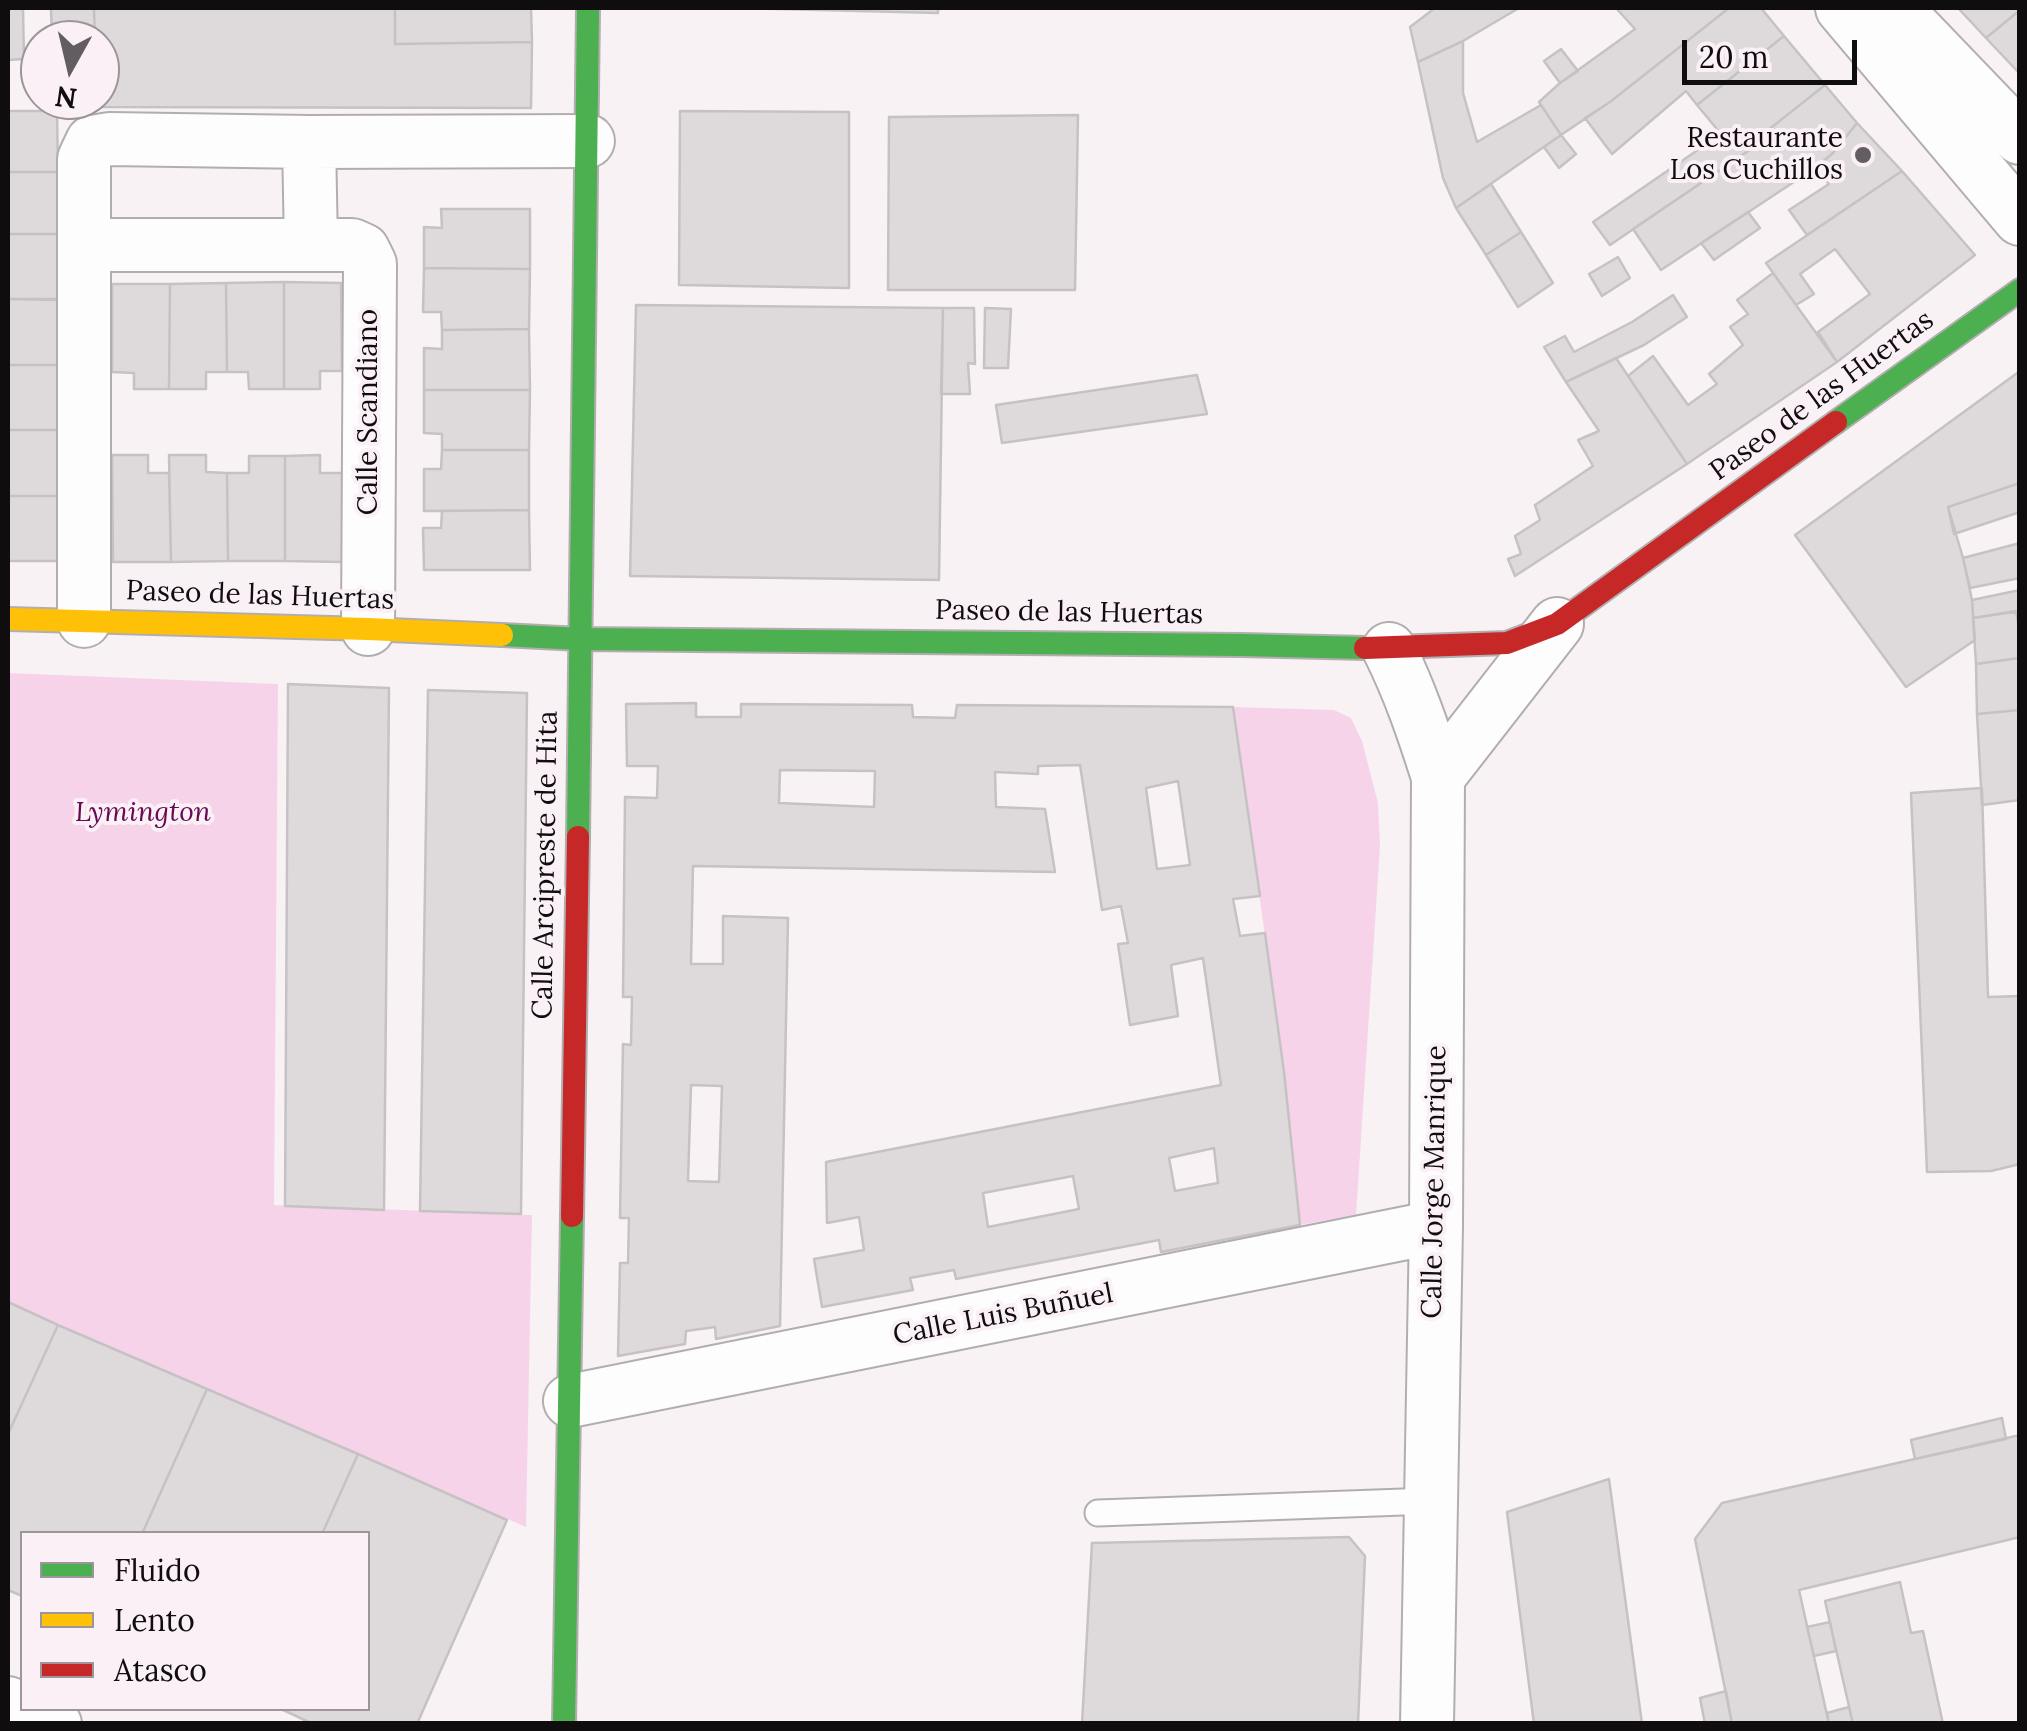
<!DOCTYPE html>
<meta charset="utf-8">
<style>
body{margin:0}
#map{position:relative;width:2027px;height:1731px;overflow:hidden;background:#f8f2f5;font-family:Lora,serif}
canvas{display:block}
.frame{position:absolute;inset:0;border:10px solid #100d0f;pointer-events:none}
.legend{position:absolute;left:20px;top:1531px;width:350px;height:180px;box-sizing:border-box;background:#faf0f6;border:2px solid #9c959a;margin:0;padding:12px 18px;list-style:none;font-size:30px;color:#100d0f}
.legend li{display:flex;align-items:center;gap:20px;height:50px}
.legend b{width:50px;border:2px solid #9c959a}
.north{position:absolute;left:20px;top:20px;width:100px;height:100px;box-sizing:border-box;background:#faf0f6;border:2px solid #9c959a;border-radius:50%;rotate:188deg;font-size:28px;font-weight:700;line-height:40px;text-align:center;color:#100d0f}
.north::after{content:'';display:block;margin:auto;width:35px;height:45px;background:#615d60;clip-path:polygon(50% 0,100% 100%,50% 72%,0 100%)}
.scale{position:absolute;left:1682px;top:40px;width:175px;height:45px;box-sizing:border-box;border:5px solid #100d0f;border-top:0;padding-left:12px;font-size:30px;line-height:35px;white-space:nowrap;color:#100d0f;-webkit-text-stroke:8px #faf0f6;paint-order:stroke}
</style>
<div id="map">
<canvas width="2027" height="1731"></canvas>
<div class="frame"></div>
<ul class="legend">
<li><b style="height:12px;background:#4caf50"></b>Fluido</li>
<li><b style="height:12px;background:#ffc107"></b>Lento</li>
<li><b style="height:12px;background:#c62828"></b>Atasco</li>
</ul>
<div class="north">N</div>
<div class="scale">20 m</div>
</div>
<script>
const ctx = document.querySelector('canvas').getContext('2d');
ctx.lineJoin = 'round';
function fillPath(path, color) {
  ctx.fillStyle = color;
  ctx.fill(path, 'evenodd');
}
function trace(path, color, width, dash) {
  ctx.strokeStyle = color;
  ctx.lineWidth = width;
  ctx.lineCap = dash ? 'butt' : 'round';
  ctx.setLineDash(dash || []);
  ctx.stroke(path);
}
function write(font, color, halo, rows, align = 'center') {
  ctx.font = font + ' Lora,serif';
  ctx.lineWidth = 8;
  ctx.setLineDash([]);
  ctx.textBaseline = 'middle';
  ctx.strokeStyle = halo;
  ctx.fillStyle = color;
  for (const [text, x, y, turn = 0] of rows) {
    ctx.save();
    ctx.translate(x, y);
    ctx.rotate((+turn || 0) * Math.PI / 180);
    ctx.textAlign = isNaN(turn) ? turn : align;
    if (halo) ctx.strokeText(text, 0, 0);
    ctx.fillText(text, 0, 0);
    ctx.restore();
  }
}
fillPath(new Path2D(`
 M8,673L278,684L274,1205L532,1215L526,1527L8,1302Z
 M1233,707L1334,710L1351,718L1362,741L1378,803L1380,846L1356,1215L1300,1225L1284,1072Z`), '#f7d3ea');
const building = new Path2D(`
 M8,8H23L24,59L8,60Z
 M51,8H94L95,40H52Z
 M94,8H395V44L532,42L531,108L97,107L96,100H100V40H95Z
 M395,8H531L532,42L395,44Z
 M737,8H938V13Z
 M1435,8H1519L1463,41L1418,62L1410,27Z
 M1616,8H1729L1610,102L1561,135L1539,102L1560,83L1635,29Z
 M1729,8H1761L1784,36L1697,105L1686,91L1612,154L1585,118L1610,102Z
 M1958,8H2020V10L1986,38Z
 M2020,10V74L1986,38Z
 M1784,36L1825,85L1767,131L1754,147L1610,245L1593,222L1721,134L1697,105Z
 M1463,41V93L1477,142L1541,105L1561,135L1456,208L1443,178L1418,62Z
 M1561,49L1578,71L1560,83L1544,61Z
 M1825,85L1857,123L1833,153L1815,168L1661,270L1633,229L1754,147L1767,131Z
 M8,111H57L58,172H8Z
 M680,111L849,112V288L679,285Z
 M1078,115L1075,290H888L889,117Z
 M1857,123L1902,171L1807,235L1789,210L1829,184L1815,168L1833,153Z
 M1561,135L1576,154L1559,168L1544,147Z
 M1902,171L1975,255L1837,362L1818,332L1870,294L1835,249L1800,274L1814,294L1796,305L1766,263Z
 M8,172H58V234H8Z
 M1491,184L1521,232L1486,255L1456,208Z
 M441,209H530V269L424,268V227L442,228Z
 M1748,212L1760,228L1714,260L1701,243Z
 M1521,232L1553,283L1518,307L1486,255Z
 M8,234H58L59,299H8Z
 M1618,257L1630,278L1602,296L1589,274Z
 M424,268L530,269L529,329L442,330L441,312H423Z
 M1773,273L1837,362L1687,464L1628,376L1653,356L1688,405L1717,384L1709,374L1743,345L1730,327L1748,314L1737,300Z
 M284,282L341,283L342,371H320V389H284Z
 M284,282V389H249L248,372H227L226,283Z
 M226,283L227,372H206V389H169L170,284Z
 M112,284H170L169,389H134V373L112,372Z
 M1673,295L1687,317L1644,345L1566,382L1544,347L1565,336L1574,352L1632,322Z
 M8,299L58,300V365H8Z
 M636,305L943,308L939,580L630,576Z
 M943,308H974L975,364L968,363L970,394H941Z
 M985,308L1011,309L1008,368H984Z
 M529,329L530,390H424V348L442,349V330Z
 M1616,358L1687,464L1515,576L1508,559L1521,554L1515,536L1540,520L1535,505L1593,466L1578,440L1599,431L1566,382Z
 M8,365H58L59,430H8Z
 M2020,371V483L1948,507L1963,558L1972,600L1975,640L1906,687L1795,535Z
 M1197,375L1207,414L1002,443L996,405Z
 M424,390H530L529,450H442V434L424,433Z
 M8,430H59L58,496H8Z
 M442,450H529V510L424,511V469H441Z
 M112,455H148V473H169L171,562H113Z
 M169,455H206V472L227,473L228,561L171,562Z
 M320,455V473H343V562L285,561V456Z
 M249,456H285V561H228L227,473H249Z
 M2020,483V512L1954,534L1948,507Z
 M8,496H58L59,561H8Z
 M529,510L530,570H424L423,528H441L442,511Z
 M2020,543V578L1970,588L1963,558Z
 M2020,590V611L1973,618L1972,600Z
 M2016,611L2020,634V658L1976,664L1973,618Z
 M2020,658V710L1977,714L1976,664Z
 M288,684L389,688L384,1210L285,1206Z
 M428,690L527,693L521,1214L420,1211Z
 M696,703V717H741V704L912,705L913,717L955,718L957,705L1233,707L1260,896L1233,899L1240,936L1265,933L1284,1072L1300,1225L1161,1252L1159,1240L956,1279L954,1270L910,1278L913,1290L822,1307L814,1259L864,1250L859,1217L827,1223L826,1162L1221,1085L1203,958L1171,965L1178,1016L1130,1025L1118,944L1128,943L1121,906L1102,910L1080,765L1038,766V774L995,772L996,807L1045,809L1055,872L693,866L691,964H723V916L788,918L780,1326L716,1339L715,1327L686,1331L685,1344L618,1356L620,1263H628L629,1218H620L623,1044L631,1045L632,997H623L625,797L657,798L658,766H627L626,704ZM780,770L875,771L874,807L779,803ZM1178,781L1190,865L1157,869L1146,788ZM691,1085L722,1086L719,1182L688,1181ZM1214,1148L1218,1183L1175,1191L1169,1158ZM1073,1176L1079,1209L988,1227L983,1193Z
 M2020,710V800L1982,805L1977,714Z
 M1982,788L1988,997L2020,996V1164L1991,1171L1927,1172L1911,793Z
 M8,1302L58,1325L8,1434Z
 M58,1325L207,1389L142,1534H22V1596L8,1590V1434Z
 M207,1389L358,1454L322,1534H142Z
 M2002,1418L2006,1439L1915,1459L1911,1440Z
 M2020,1435V1537L1799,1590L1829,1724H1732L1695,1539L1722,1503Z
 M358,1454L507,1520L417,1724H313L279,1708H368V1534H322Z
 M1609,1479L1642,1724H1534L1507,1512Z
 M1349,1537L1365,1556L1358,1724H1082L1092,1543Z
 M1900,1582L1911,1633L1923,1631L1943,1724H1853L1825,1601Z
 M1830,1622L1836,1651L1814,1656L1807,1627Z
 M1726,1691L1732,1724H1705L1700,1698Z
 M1849,1707L1853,1724H1829L1827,1713Z`);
fillPath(building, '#dedadc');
trace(building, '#c6c2c4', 2.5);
const lane = new Path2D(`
 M1098,1513L1431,1501`);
const street = new Path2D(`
 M1842,8L2020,219
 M1895,8L2020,138
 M309,142L311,245
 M86,245H352L363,250L370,264L368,629
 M84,621V159L92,142L109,139L309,142L588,141
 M1389,649C1410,691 1424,733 1438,777L1436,1227L1427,1724
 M1438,777L1557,624
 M570,1401L1436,1227
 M8,1703L55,1724`);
const fast = new Path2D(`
 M1836,422L2020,290
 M502,635L580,639L1242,645L1365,648
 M578,837L588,8
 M564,1724L572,1216`);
const slow = new Path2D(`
 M8,619L368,629L502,635`);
const jam = new Path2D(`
 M1365,648L1507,643L1557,624L1836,422
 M572,1216L578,837`);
trace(lane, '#b2aeb0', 29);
trace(street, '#b2aeb0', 56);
trace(fast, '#b2aeb0', 26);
trace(slow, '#b2aeb0', 26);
trace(jam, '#b2aeb0', 26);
trace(lane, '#fefdfe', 25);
trace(street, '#fefdfe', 52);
trace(fast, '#4caf50', 22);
trace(slow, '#ffc107', 22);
trace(jam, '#c62828', 22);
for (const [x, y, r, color] of [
 [1863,155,10,"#615d60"]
]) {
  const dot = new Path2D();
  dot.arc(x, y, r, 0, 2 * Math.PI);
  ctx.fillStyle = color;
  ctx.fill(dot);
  trace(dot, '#faf0f6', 4);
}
write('28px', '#100d0f', '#faf0f6', [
 ["Restaurante",1843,139],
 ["Los Cuchillos",1843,171]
], 'right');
write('28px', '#100d0f', '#faf0f6', [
 ["Paseo de las Huertas",1822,396,-36],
 ["Calle Scandiano",369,412,-90],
 ["Paseo de las Huertas",260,596,2],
 ["Paseo de las Huertas",1069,613,1],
 ["Calle Arcipreste de Hita",546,865,-89],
 ["Calle Jorge Manrique",1435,1182,-89],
 ["Calle Luis Buñuel",1003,1315,-11]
]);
write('italic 28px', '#690953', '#faf0f6', [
 ["Lymington",143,813]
]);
</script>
